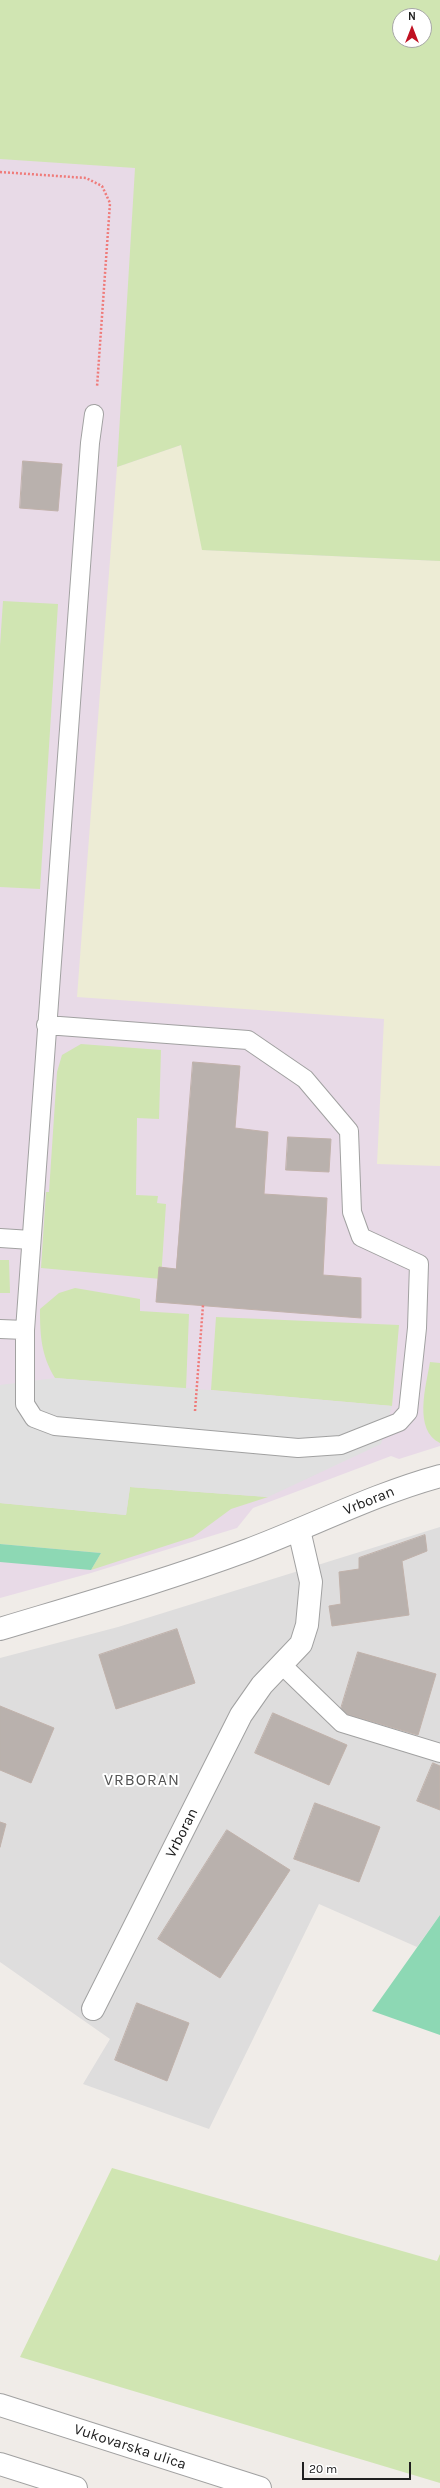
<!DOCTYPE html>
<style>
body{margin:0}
#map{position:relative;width:440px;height:2488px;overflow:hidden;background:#f0ece8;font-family:Karla,sans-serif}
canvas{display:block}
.north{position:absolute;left:392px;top:8px;width:40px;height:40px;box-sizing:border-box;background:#fff;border:1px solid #a6a6a6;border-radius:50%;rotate:0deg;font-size:11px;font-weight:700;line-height:16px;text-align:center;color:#202020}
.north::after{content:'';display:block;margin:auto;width:14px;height:18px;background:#c01122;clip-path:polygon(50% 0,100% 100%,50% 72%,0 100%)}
.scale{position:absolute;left:302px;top:2462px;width:109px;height:18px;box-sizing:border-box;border:2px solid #202020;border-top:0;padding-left:5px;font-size:12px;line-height:14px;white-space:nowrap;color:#202020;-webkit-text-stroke:3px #fff;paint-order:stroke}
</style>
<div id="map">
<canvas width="440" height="2488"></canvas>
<div class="north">N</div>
<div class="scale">20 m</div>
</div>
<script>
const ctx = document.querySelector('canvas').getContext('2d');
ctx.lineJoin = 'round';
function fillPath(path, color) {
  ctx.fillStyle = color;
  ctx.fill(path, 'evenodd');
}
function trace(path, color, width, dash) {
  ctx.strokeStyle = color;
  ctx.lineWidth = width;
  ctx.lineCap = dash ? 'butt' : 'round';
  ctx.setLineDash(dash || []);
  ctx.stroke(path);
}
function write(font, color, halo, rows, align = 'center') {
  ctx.font = font + ' Karla,sans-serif';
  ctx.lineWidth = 4;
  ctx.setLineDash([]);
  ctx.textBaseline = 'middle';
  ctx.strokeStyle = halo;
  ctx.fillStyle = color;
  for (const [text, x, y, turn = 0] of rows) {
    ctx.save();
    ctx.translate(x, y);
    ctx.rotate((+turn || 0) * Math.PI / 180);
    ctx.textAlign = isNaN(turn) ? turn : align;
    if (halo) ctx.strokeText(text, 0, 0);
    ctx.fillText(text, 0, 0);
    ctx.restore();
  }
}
fillPath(new Path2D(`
 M440,1527V1915L417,1947L319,1904L209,2129L83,2084L110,2039L0,1962V1658L118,1627Z`), '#dedddd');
fillPath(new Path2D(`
 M0,114L440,164V1446L399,1459L391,1456L253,1508L237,1528L91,1573L0,1598Z`), '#e8dae7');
fillPath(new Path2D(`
 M181,445L203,550L440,561V1166L377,1164L384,1019L77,997L117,467Z`), '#edecd5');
fillPath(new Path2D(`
 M0,0H440V561L202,550L181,445L117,467L135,168L0,159ZM400,16H424V40H400Z
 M3,601L58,604L40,889L0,887V646Z
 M81,1044L161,1050L159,1119L137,1118L136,1195L158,1196L157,1203L166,1204L161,1279L41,1268L46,1192H49L57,1072L62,1055Z
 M0,1260H9L10,1293H0Z
 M75,1288L140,1299V1311L189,1314L186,1389L55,1378C41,1355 40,1335 40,1309L59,1293Z
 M216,1317L399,1325L392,1406L211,1390Z
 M430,1362L440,1363V1443C413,1430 426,1386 430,1362Z
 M130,1487L268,1497L231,1509L193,1537L91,1570L101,1553L0,1544V1503L126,1515Z
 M112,2168L437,2261L440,2254V2483L20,2357Z`), '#d0e5b2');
fillPath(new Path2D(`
 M0,1544L101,1553L91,1570L0,1562Z
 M440,1915V2035L372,2011Z`), '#8dd8b4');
fillPath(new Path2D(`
 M55,1378L197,1389L392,1406L381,1444L268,1497L130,1487L126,1515L0,1503V1385Z`), '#e0e0e0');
const building = new Path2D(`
 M23,461L62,464L58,511L20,508Z
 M193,1062L240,1066L235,1128L268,1132L264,1194L327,1198L323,1275L361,1278V1318L156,1302L159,1267L176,1269Z
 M288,1137L331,1139L329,1172L286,1170Z
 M425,1535L427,1551L402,1561L409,1615L332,1626L329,1606L341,1604L339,1572L359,1569V1558Z
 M177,1629L195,1683L116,1709L99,1655Z
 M358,1652L436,1674L418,1735L340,1712Z
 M0,1706L54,1728L31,1783L0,1770Z
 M273,1713L347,1745L329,1785L255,1753Z
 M433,1763L440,1766V1810L417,1801Z
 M315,1803L380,1827L359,1882L294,1859Z
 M0,1822L6,1824L0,1847Z
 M227,1830L290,1870L220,1978L158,1939Z
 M137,2003L189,2023L167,2081L115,2060Z`);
fillPath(building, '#b9b1ad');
trace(building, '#c1b2ab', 1);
const service = new Path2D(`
 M46,1025L248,1040L305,1079L349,1131L352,1212L361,1237L419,1264L417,1328L408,1412L399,1422L341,1445L298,1448L55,1426L34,1418L25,1404V1330L90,443L94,414
 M0,1238L31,1240
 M0,1329L25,1330
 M282,1665L342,1723L440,1753`);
const minor = new Path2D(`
 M93,2009L241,1715L262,1685L301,1644L307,1625L311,1582L299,1530`);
const tertiary = new Path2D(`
 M0,1629C83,1604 167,1580 248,1550C312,1526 374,1494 440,1476
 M0,2405L260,2488
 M0,2464L76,2488`);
trace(service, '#a1a1a1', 20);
trace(minor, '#a1a1a1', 24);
trace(tertiary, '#a1a1a1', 24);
trace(new Path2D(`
 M0,172L86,178L102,186L110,203L97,387
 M195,1411L203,1305`), '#ef7b7a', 2.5, [2, 2]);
trace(service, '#fff', 18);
trace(minor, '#fff', 22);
trace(tertiary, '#fff', 22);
write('15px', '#202020', '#fff', [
 ["Vrboran",369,1501,-22],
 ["Vrboran",182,1833,-63],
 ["Vukovarska ulica",130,2447,18]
]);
ctx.letterSpacing = '1px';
write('16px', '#535353', '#fff', [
 ["VRBORAN",142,1780]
]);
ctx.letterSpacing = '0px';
</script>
